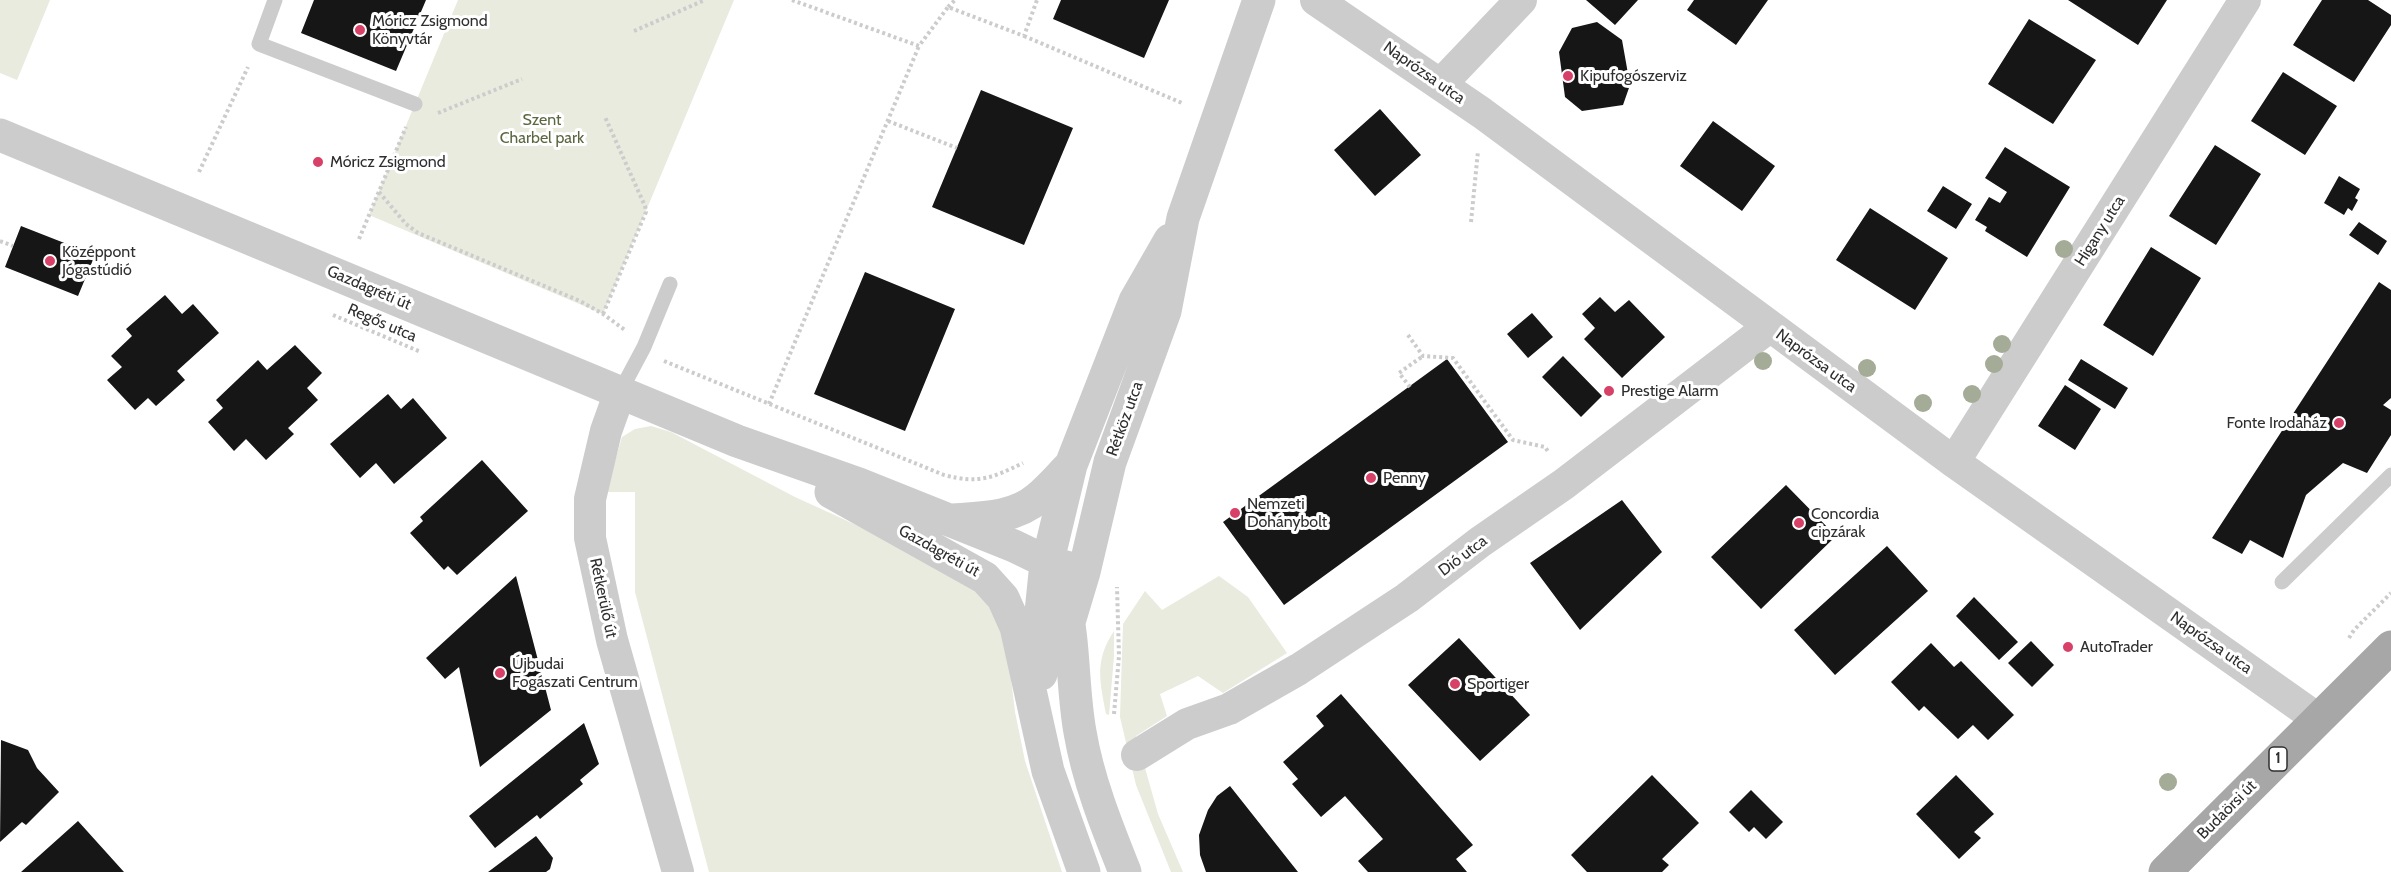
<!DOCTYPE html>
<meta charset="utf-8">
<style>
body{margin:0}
canvas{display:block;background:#fff}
</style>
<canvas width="2391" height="872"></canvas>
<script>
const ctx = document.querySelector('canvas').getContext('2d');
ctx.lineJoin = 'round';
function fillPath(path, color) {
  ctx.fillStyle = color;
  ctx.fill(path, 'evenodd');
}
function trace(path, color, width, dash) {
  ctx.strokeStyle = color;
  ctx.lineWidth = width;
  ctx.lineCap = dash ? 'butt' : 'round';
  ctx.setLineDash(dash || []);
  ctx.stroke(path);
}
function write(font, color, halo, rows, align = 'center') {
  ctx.font = font + ' Cabin,sans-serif';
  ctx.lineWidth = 6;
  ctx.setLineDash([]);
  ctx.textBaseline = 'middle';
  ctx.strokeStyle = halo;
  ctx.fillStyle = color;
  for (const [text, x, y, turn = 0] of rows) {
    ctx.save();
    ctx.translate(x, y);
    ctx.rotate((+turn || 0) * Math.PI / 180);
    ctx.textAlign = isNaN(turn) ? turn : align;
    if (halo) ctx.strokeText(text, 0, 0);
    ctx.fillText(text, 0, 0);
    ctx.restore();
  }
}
fillPath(new Path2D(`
 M0,0H50L17,80L0,73Z
 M458,0H734L603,314L369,215Z
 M651,426L671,432L795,497L946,566L992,603L1005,629L1015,712L1025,761L1062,872H709L635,592V492H606L622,437L635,429Z
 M1219,576L1248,597L1287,653L1223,693L1198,676L1160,694L1167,716L1136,736L1158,814L1183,872H1171L1136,785L1120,717L1123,624L1145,591L1162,610Z
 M1114,631V656L1109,715L1106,714C1100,681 1094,661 1114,631Z`), '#e8ebde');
fillPath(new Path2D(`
 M314,0H426L396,71L301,33Z
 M1061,0H1169L1144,58L1053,19Z
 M1586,0H1638L1615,25Z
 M1694,0H1768L1736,45L1687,10Z
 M2068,0H2167L2138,45Z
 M2322,0H2368L2391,15V25L2354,82L2293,45Z
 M2029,19L2096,60L2053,124L1988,84Z
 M1597,22L1622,40L1630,85L1623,105L1582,111L1565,97L1559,52L1572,28Z
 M2283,72L2337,106L2305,155L2251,121Z
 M981,90L1073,128L1024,245L932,207Z
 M1380,109L1421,155L1375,196L1334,150Z
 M1713,121L1775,166L1742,211L1680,166Z
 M2215,145L2261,174L2216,245L2169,216Z
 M2005,147L2070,187L2027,257L1985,231L1987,227L1975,220L1989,197L2000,203L2007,192L1985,178Z
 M2339,176L2360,189L2355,198L2358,200L2352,211L2348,208L2344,215L2324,203Z
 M1943,186L1972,204L1956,229L1927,211Z
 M1870,208L1948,258L1915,310L1836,260Z
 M2359,222L2387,241L2378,255L2349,235Z
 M21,226L95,255L78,296L5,267Z
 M2151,247L2201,278L2153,356L2103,325Z
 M865,272L955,309L905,431L814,394Z
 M2379,282L2391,290V398L2383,405L2391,410V435L2367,473L2343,463L2306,495L2283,558L2250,540L2242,554L2212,538Z
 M165,295L182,314L193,304L219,333L177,371L185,380L156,406L148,398L135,410L107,380L122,367L111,356L132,336L126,329Z
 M1600,297L1615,312L1629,300L1665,337L1622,378L1584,339L1595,328L1582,314Z
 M1532,313L1553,337L1528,358L1507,334Z
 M295,345L322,373L307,388L318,400L288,428L294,434L266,460L246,439L234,451L208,422L223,408L216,400L258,360L267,370Z
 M1563,356L1602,396L1581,417L1542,377Z
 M1447,359L1508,442L1284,605L1223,522Z
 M2081,359L2128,388L2115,409L2068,380Z
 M2065,385L2101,409L2075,450L2038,426Z
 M388,394L401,409L413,398L447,438L394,484L376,463L360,478L330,444Z
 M482,460L528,511L457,575L448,566L444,570L410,533L423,521L420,517Z
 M1786,485L1836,536L1761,609L1711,557Z
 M1622,500L1662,552L1580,630L1530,563Z
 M1887,546L1928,591L1835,675L1794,630Z
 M516,576L551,710L480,767L459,667L445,679L426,658Z
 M1974,597L2018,642L1999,660L1956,616Z
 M1459,638L1530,715L1480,761L1408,685Z
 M2031,641L2054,665L2032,687L2008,663Z
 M1931,643L1954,667L1961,661L2014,715L1988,740L1973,725L1958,739L1924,706L1919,711L1891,682Z
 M1341,694L1473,845L1456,859L1467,872H1368L1358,861L1383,839L1345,796L1321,817L1292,784L1298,779L1283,762L1324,726L1316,716Z
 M584,723L599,764L580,780L583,784L540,819L537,815L495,848L469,816Z
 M1,740L28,750L37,768L59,792L26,825L22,822L0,842Z
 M1652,775L1699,823L1662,859L1669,865L1662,872H1587L1571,855Z
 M1956,775L1994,814L1974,832L1981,838L1959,859L1916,814Z
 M1230,786L1298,872H1206L1200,855L1199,835L1208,810L1217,796Z
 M1751,790L1783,822L1766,839L1754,827L1749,832L1729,812Z
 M78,821L124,872H21Z
 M536,836L553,858L550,869L546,872H488Z`), '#161616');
trace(new Path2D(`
 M792,0L919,46L948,7L1024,36L1037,0
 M948,7L955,0
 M634,31L705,0
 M1024,36L1182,103
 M438,113L522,79
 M888,121L957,148
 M199,172L248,67
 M379,192L406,224L418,233L580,301L603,314L625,330
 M1471,222L1478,151
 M359,239L406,127
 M0,241L13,246
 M603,314L646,212L645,206L605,117
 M333,315L421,352
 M1408,335L1423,356L1453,358L1513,440L1545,447L1549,453
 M664,361L944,475C979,484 992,478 1023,463
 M1410,387L1399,373L1423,356
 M769,404L919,46
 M2349,638L2354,630L2391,593
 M1114,714L1119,656L1117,587`), '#ccc', 4, [3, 3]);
trace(new Path2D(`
 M275,0L259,44L415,104
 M620,392L644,347L670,284
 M2282,582L2391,475`), '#ccc', 15);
trace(new Path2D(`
 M1316,0L1482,113L1954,462L2318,719
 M1441,84L1521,0
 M620,392L606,431L590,499V538L612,640L678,872
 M1954,462L2245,0
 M1137,755L1187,724L1229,709L1299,669L1407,598L1480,542L1564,484L1769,327`), '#ccc', 32);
trace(new Path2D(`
 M0,135L737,441L859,484L1014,546L1047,562L1084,572
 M831,492L985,578L1003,598L1016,627L1048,771L1084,872
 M953,520C982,518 1015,518 1038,498C1050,488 1060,476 1071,465
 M1064,599C1075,643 1072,688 1080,732C1088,780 1107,827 1125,872
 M1069,622L1084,572L1110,462L1165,311L1183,218L1259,0
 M1041,674L1040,622L1045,573L1071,465L1135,301L1170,240`), '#ccc', 33);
trace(new Path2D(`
 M2165,872L2391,647`), '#a7a7a7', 33);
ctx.fillStyle = '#a4ab96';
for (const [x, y] of [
 [2064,249],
 [2002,344],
 [1763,361],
 [1994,364],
 [1867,368],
 [1972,394],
 [1923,403],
 [2168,782]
]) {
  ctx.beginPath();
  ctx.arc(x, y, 9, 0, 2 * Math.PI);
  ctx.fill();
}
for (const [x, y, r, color] of [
 [360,30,6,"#d74167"],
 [1568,76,6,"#d74167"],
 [318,162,6,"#d74167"],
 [50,261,6,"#d74167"],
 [1609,391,6,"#d74167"],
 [2339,423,6,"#d74167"],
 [1371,478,6,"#d74167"],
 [1235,513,6,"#d74167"],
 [1799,523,6,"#d74167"],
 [2068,647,6,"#d74167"],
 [500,673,6,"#d74167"],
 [1455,684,6,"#d74167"]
]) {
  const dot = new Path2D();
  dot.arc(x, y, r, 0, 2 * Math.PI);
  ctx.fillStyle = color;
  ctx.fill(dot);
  trace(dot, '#fff', 2);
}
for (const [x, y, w] of [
 [2278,759,18]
]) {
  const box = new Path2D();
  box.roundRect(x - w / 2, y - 12, w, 24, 4.5);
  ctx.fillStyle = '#fff';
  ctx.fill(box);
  trace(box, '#2f2f2f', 1.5);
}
write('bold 15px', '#2f2f2f', null, [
 ["1",2278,759]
]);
write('16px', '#2f2f2f', '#fff', [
 ["Móricz Zsigmond",372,21],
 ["Könyvtár",372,39],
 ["Kipufogószerviz",1580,76],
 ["Móricz Zsigmond",330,162],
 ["Középpont",62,252],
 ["Jógastúdió",62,270],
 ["Prestige Alarm",1621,391],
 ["Fonte Irodaház",2327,423,"right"],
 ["Penny",1383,478],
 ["Nemzeti",1247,504],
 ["Dohánybolt",1247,522],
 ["Concordia",1811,514],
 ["cipzárak",1811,532],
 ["AutoTrader",2080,647],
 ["Újbudai",512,664],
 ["Fogászati Centrum",512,682],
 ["Sportiger",1467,684]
], 'left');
write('16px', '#2f2f2f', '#fff', [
 ["Naprózsa utca",1424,73,35],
 ["Higany utca",2100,231,-58],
 ["Gazdagréti út",369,288,23],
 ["Regős utca",382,323,23],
 ["Naprózsa utca",1816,361,36],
 ["Rétköz utca",1125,419,-70],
 ["Gazdagréti út",939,551,29],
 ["Dió utca",1463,556,-37],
 ["Rétkerülő út",603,598,78],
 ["Naprózsa utca",2211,643,35],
 ["Budaörsi út",2227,810,-45]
]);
write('16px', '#5a6740', '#fff', [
 ["Szent",542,120],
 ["Charbel park",542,138]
]);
</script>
